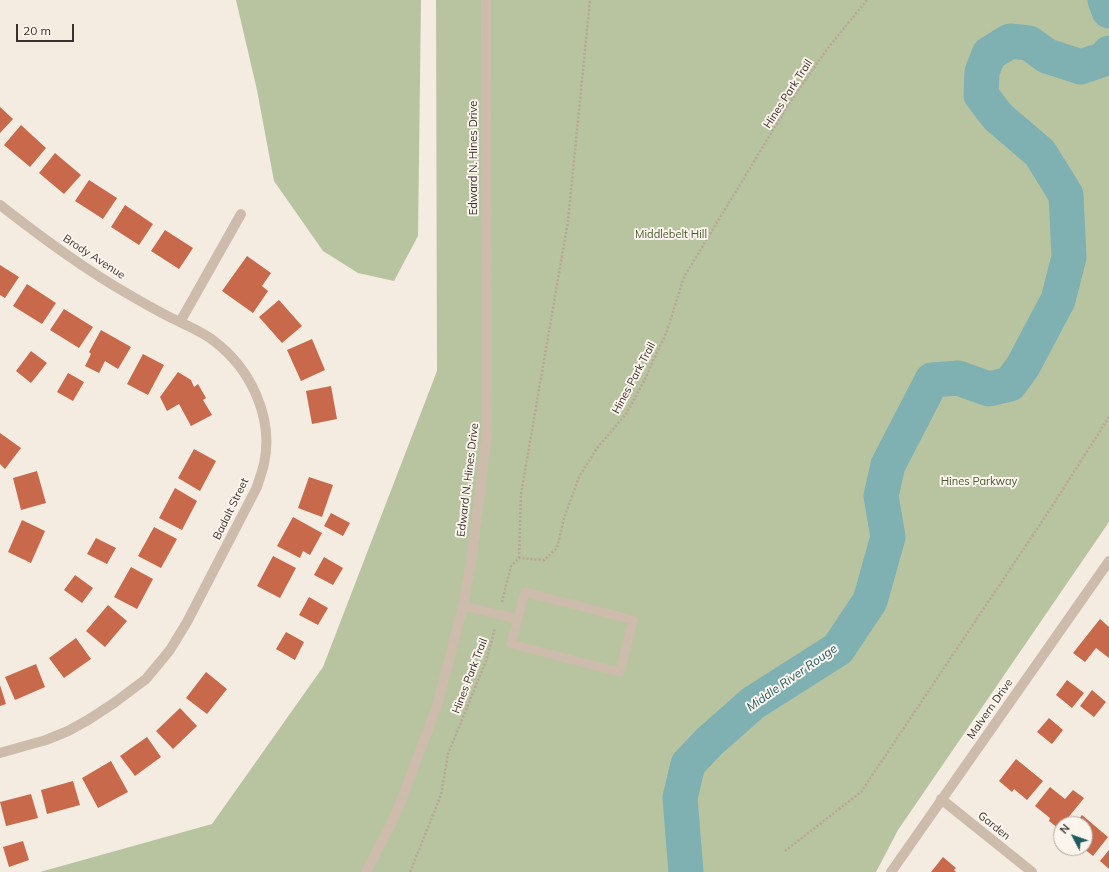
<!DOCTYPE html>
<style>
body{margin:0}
#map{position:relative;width:1109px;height:872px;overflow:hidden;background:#f4ebe1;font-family:Mulish,sans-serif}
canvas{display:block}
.north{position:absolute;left:1053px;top:816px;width:40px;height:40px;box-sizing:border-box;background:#fbf5ee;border:1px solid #aea6a0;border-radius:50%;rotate:311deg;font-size:11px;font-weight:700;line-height:16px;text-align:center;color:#3b302b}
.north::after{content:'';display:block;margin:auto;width:14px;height:18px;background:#1f5a5e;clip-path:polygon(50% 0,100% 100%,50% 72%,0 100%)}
.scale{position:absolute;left:16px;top:24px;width:58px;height:18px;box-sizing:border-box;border:2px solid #3b302b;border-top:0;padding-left:5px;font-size:12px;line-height:14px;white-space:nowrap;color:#3b302b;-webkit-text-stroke:3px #fbf5ee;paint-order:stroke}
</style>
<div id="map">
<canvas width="1109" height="872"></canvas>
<div class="north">N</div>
<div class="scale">20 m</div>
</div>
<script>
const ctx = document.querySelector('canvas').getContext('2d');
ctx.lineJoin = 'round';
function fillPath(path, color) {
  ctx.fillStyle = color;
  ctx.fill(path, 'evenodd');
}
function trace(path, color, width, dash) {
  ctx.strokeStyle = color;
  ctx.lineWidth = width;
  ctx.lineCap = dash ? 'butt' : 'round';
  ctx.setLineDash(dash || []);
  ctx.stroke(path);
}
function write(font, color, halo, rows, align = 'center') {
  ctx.font = font + ' Mulish,sans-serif';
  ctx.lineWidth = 4;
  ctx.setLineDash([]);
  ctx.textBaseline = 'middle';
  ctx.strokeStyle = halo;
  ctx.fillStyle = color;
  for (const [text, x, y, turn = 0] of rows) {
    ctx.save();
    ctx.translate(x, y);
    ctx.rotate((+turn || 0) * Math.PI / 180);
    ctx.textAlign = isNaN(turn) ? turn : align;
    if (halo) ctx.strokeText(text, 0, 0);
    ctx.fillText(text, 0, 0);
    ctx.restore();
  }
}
fillPath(new Path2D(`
 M236,0H421L418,236L394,281L358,273L323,251L274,181L257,90Z
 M436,0H1109V522L898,830L876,872H40L212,824L323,667L437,371Z`), '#b8c4a0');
trace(new Path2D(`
 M1105,0L1109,11
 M686,872L680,798L688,764L710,741L753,703L838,649L870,601L888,537L881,496L888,465L932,380L958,378L989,389L1010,384L1023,366L1058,300L1069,257L1066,195L1040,153L998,117L981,95L982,72L989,54L1010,41L1029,43L1047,56L1081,67L1107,58L1109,53`), '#7fb0b2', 35);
fillPath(new Path2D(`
 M0,107L13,119L0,133Z
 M21,125L46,148L30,167L4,145Z
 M55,153L81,175L64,194L39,173Z
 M89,180L117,198L103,219L75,201Z
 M125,205L153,224L139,245L111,227Z
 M165,230L193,248L179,269L151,251Z
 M247,256L271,273L262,286L268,291L253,313L222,291Z
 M0,265L19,277L5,298L0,295Z
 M27,284L56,303L42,324L13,306Z
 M279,300L302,326L282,343L259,317Z
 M64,309L93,327L79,348L50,330Z
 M101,330L131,347L118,369L105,361L99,373L85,366L91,354L89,352Z
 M312,339L325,370L301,381L287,350Z
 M31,351L47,363L31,383L16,371Z
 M143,354L164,365L148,395L127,384Z
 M178,372L191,380L194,387L198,384L206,398L203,400L212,415L191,426L179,404L167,411L160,397Z
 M68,373L84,382L73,401L57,392Z
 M331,386L337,419L312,424L306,391Z
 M0,433L21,448L5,469L0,464Z
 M194,449L216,461L200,491L178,478Z
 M37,471L46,503L21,510L13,478Z
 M309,477L333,485L322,517L298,508Z
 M175,488L197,501L182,530L159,518Z
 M331,513L350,523L343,536L324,526Z
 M293,517L322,533L310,555L303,551L300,558L277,546Z
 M22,520L45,531L31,563L8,552Z
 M154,527L177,539L161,568L138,556Z
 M96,538L116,548L107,564L87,554Z
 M273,556L296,568L280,598L257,586Z
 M324,557L343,568L333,585L314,575Z
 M131,567L153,579L137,609L114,597Z
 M75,575L93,588L82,603L64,590Z
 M309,597L328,608L318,625L299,615Z
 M108,605L127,621L105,647L86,631Z
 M1100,619L1109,627V658L1096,648L1085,662L1073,653Z
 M286,632L304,642L295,660L276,649Z
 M76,638L91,659L64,678L49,658Z
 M36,664L45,687L15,700L5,677Z
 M206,672L227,689L207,714L186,698Z
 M1067,680L1084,693L1072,708L1056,695Z
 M0,685L6,704L0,706Z
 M1092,690L1106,702L1094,717L1080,706Z
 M180,708L197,726L173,749L156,731Z
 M1049,718L1063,730L1052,744L1037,732Z
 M147,737L161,757L135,776L120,756Z
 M1016,759L1043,781L1027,800L1014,789L1012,792L999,781Z
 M111,761L128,792L98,808L82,778Z
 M73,781L80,805L47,814L41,790Z
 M1050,787L1065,799L1073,790L1084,798L1063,824H1061L1059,829L1049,821L1050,818L1035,806Z
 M31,794L38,818L6,826L0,802Z
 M1082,815L1108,837L1093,856L1083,848H1085V824H1075Z
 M23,841L29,860L9,867L3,847Z
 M1109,850V869L1100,861Z
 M943,857L956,868L954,870L956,872H931Z`), '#c8694b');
trace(new Path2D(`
 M519,558L521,494L568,221L590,0
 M502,602L511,566L519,558L544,560L557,548L564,518L579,477L597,448L626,414L644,381L667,331L684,277L790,102L828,48L867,0
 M785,851L861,792L1049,511L1109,417
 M410,872L441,795L448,754L486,661L495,628`), '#b9a596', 2.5, [2, 2]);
trace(new Path2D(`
 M525,592L633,620L620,672L511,644Z
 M463,606L518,619`), '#cdbbac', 9);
trace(new Path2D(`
 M0,205C37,234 76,263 116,287C137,299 158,312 180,322C192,328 204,333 214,341C251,369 274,418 264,464C262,472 259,480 257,487L187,622L170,650L146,679L114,703L88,720L68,731L46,740L0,753
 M180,322L241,214
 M941,799L1032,872
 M891,872L1109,561`), '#cdbbac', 10);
trace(new Path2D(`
 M366,872L391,824L401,801L437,706L463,606L471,563L487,434L486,0`), '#cdbbac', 10);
write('11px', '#3b302b', '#fbf5ee', [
 ["Hines Park Trail",788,94,-57],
 ["Edward N. Hines Drive",474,158,-90],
 ["Brody Avenue",94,257,33],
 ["Hines Park Trail",634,378,-62],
 ["Edward N. Hines Drive",468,480,-83],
 ["Badalt Street",231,509,-64],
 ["Hines Park Trail",470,676,-69],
 ["Malvern Drive",990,709,-55],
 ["Garden",994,826,39]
]);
write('11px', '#4a5a2e', '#fbf5ee', [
 ["Middlebelt Hill",671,235],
 ["Hines Parkway",979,482]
]);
write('italic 12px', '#1f5a5e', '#fbf5ee', [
 ["Middle River Rouge",792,678,-35]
]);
</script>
